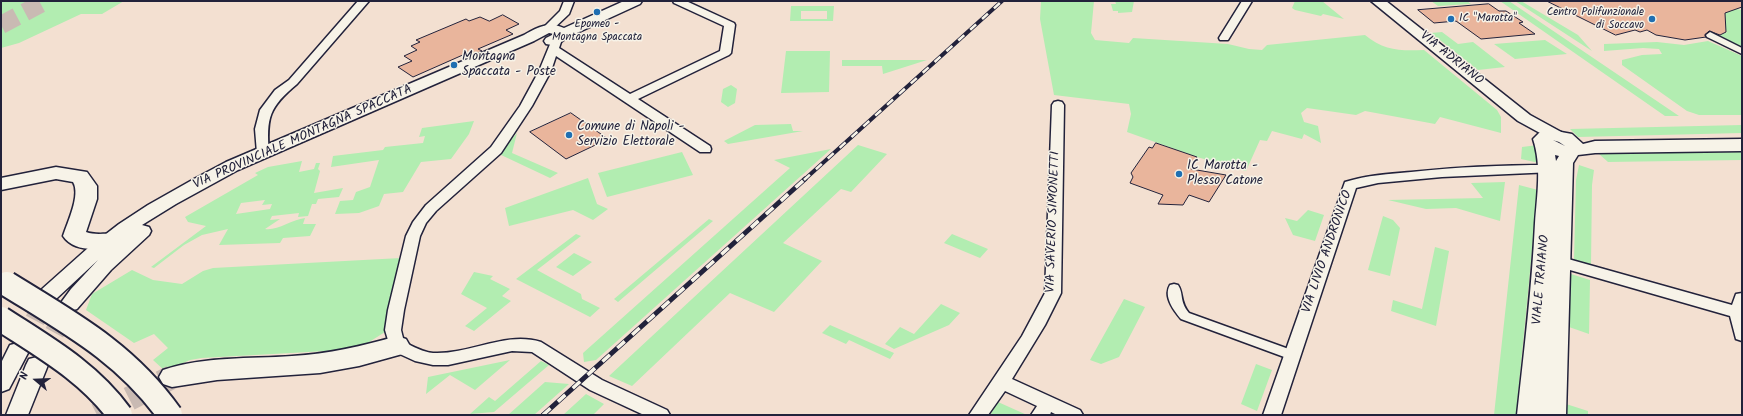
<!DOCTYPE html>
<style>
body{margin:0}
#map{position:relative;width:1743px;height:416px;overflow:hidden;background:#f3e0d1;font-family:Kalam,sans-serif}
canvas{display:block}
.frame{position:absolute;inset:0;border:2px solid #22223b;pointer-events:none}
.north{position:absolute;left:16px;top:360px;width:40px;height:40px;-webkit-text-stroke:3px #f7f3e8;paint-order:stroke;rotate:289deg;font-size:11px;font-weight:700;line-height:16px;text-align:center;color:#22223b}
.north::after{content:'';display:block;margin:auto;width:14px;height:18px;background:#22223b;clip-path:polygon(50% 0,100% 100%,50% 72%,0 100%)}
</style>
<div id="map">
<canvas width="1743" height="416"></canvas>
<div class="frame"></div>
<div class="north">N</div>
</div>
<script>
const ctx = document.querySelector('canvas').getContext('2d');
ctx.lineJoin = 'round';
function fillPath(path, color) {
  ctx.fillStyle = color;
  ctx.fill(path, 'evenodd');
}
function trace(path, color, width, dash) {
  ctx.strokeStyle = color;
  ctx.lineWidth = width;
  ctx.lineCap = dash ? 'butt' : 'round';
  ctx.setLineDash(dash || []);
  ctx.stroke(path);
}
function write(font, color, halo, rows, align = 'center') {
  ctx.font = font + ' Kalam,sans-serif';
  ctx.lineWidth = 3;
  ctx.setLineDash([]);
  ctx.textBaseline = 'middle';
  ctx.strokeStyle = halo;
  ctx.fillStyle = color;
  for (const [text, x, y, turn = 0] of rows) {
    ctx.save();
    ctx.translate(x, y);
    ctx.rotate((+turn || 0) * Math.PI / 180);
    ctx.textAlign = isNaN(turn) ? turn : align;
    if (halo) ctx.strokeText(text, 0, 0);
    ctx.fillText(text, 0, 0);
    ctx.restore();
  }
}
fillPath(new Path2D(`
 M1,1H124L102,14H81L19,43L1,48Z
 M1041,1H1094L1091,33L1095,40L1129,43L1133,38L1228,44L1249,49L1262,50L1267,45L1365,35C1384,51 1401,51 1424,50L1497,110L1501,117V133L1440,117L1435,124L1365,111L1356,115L1307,108L1301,113L1304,122L1318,126L1321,143L1304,134L1302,139L1272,131L1267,141L1260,140L1246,171L1197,157L1127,132L1131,114L1129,104L1054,95L1040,19Z
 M1115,1H1134L1132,12L1118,13V11H1113L1111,4H1116Z
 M1295,1H1322L1344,19L1323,14L1321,16L1295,10L1292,8Z
 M1431,1H1467L1471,4L1438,6Z
 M1500,1H1509L1679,116H1665Z
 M1515,1H1521L1578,35L1592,51Z
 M791,6H834L833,21H790ZM801,11H827V19H801Z
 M1736,9L1742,10V49L1717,36L1727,32L1714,17Z
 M1442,32L1458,44L1473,42L1505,67L1478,70L1431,33Z
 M1545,40L1567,54L1515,59L1494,44Z
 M1708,41L1742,56V115H1699L1687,111L1622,65V60L1642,55L1662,54L1659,49L1643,48L1604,51V44L1657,42L1684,45Z
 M786,51H830L829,92L781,93Z
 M842,60H927L883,74L882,66H842Z
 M731,85L737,89L735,103L728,107L721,102L723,89Z
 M474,121L469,134L451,159L421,162L403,192L384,194L379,206L359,213L335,214L340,201L353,200L356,192L370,187L379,160L331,167L333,156L383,150L385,147L423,143L425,136L419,137L422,128Z
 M791,124L793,131H803L728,144L724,141L755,125Z
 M1742,125V133L1578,137L1570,129Z
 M517,133L512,153L558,173L550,178L499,154Z
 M858,145L887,154L851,192L841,189L783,243L822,261L774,312L730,293L632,386L609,376Z
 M1538,145L1539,163L1521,159L1522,147Z
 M831,149L596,360L584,362L583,353L790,168L774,160Z
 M682,152L693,175L607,197L598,173Z
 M1742,152V160L1608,162L1599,154Z
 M302,161L299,172L314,169L316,163H320L318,169L320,171L314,193L343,188L339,197L318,199L316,204H312L308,216L298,217L299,213L272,216L270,220L280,219L265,229C277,231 291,220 305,218L303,224H316L310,236L283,238L280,243L219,245L228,229L202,235L184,245L154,268L151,267L206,226L188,222L185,217L258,175L255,173L268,167ZM265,200L262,205L272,204L270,209L236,214L241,203Z
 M1579,165L1594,170L1592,185L1591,265L1574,260L1576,180Z
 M588,178L597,204L608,209L593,220L573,210L509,226L505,208Z
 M1505,182L1500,221L1456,208L1426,209L1388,200L1483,198L1471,183Z
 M1519,185L1538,190L1516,415H1494Z
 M1308,210L1324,215L1315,241L1293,235L1285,218L1297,221Z
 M1383,216L1393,220L1400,228L1390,276L1368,270Z
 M709,219L713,221L618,302L614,299Z
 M576,234L581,236L537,270L581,294L582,299L600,308L590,317L516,279Z
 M952,234L988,249L980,258L944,243Z
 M1435,247L1449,251L1436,326L1391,311L1393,300L1422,309Z
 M574,253L592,262L573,276L556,267Z
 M401,258L385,332L366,344L344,350L202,358L190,360L165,371L153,360L168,348L154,334L134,343L86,310L92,294L132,270L153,280L182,284L203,271L213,268Z
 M474,272L493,276L490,279L510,289L502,296L511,301L474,331L465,326L487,308L461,294Z
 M1571,274L1590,280L1589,334L1569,327Z
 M1124,299L1145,307L1119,357L1101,364L1090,360Z
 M941,304L960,313L949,325L894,349L885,344L900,327L914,334Z
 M830,325L894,353L890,359L849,340L846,344L822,333Z
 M510,360L475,390L450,375L426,394L428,377Z
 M541,361L549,365L494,412L470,414L489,397L495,401Z
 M1256,364L1272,370L1257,411L1241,404Z
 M545,382L569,384L534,415H508Z
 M586,394L604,404L593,415H563Z
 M998,402L1027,415H990Z
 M1566,404L1588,411V415H1566Z`), '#b2edb1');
const building = new Path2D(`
 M1547,1H1742V7L1725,13L1726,32L1720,35L1709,31L1705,35L1706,37L1685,40L1656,35L1647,30L1640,32L1635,30L1616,35Z
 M1489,4L1499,11H1506L1523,22L1519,23L1535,34L1481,39L1456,21L1434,23L1418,10Z
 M503,15L519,24L506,30L513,34L478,49L482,51L469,57L465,54L413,77L398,67L412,61L404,56L417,50L411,46L420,42L416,40L466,19L469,21L480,17L489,21Z
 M571,113L608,139L566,159L530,132Z
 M1156,143L1197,157L1191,169L1226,175L1209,202L1189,195L1183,205L1158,204L1163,195L1130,183L1133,177L1131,173L1149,147L1152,148Z`);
fillPath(building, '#e9b59c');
trace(building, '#22223b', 1);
trace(new Path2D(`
 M21,347L48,295
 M40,359L68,308`), '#c9bab3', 20, [20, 10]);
trace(new Path2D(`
 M1,25L46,1`), '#c9bab3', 18, [18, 9]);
trace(new Path2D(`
 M97,415L172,377`), '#c9bab3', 24, [24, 12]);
const pedestrian = new Path2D(`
 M1710,32L1742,48V54L1707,37L1706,35Z
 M1174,284L1178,285C1184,294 1179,301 1189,313L1297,352L1299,355L1297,358L1292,360L1287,358L1181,319C1174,311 1163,296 1170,285Z`);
const minor = new Path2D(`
 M358,1H369L297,84C269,107 266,118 269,153L268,156H258L257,153L255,129L260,110L275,90L289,80Z
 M564,1H574L569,14L551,31H543L542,29L560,11Z
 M673,1H686L734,23L735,25L731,53L729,55L638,99L710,146L711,149L710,152H700L556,56L551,71L532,106L501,153L436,211L426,223L420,236L404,310L401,330L404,342C414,347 423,352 433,353C469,355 505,331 541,342L602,380L667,410L670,415H644L590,390L532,352L512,351L448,365H433L415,361L391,350L385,330L388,310L406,236L413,222L426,205L491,147L520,106L539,71L553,37H561L562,39L559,48L630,94L720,51L724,26L674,3Z
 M1242,1H1252L1228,40H1220L1219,38Z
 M1058,101L1062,102L1064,105L1061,293L1045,325L1012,379L1080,410L1083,415H1057L1051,412L1050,415H1031L1037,406L1005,391L988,415H969L1022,336L1045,293L1052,105L1054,102Z
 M1548,165L1553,166L1555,169L1553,172L1442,177L1378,183L1356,188L1281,415H1263L1345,182C1367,175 1389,174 1411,172C1457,167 1502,165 1548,165Z
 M1561,257L1732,305L1736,294L1742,293V341L1736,339L1730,316L1556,266L1554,262L1556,258Z`);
const tertiary = new Path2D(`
 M624,1H642L640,4L566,38C560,44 554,46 546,44L544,41L546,38L554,34L549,33L534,41L238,170L176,204L142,225L149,227L151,231L149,235L111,270L77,309L70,311L63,309L60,304L71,289L98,260L56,299L49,301L42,299L39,294L42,289L88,248L119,224L148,205L194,179L226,162L524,35C537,27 550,21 564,28Z
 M1371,1H1386L1530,115L1563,133L1565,136L1563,139L1557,141L1551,139L1518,121Z
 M18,343L26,345L29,351L9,389L1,392V363L10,345Z
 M37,357L45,359L48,365L28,415H6L26,365L29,359Z`);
const secondary = new Path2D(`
 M1550,130L1572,134L1583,144L1595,141L1742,139V151L1595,153L1578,155L1573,163L1566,415H1517C1524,351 1532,287 1535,223C1537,195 1542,166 1533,139L1539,133ZM1553,140L1559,142L1565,146ZM1555,155L1559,156L1556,161Z`);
const trunk = new Path2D(`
 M56,167L87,172L97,186V199L86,232C96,236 108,232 118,235L121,240L118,245C101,250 74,253 63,236C67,223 81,195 73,182L56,179L1,190V178Z
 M397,336L406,339L410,346L406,353L359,366L320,373L217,380L172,387L163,384L159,377L163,370C205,356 249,359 292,356C328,354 363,346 397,336Z`);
trace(pedestrian, '#22223b', 3);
trace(minor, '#22223b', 3);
trace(tertiary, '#22223b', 3);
trace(secondary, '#22223b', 3);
trace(trunk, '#22223b', 3);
fillPath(pedestrian, '#f7f3e8');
fillPath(minor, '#f7f3e8');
fillPath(tertiary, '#f7f3e8');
fillPath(secondary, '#f7f3e8');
fillPath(trunk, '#f7f3e8');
const railFar1 = new Path2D(`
 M804,180L1002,1`);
const rail = new Path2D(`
 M543,415L805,179`);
trace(railFar1, '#22223b', 4);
trace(rail, '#22223b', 5);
trace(railFar1, '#f7f3e8', 2.5, [8]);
trace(rail, '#f7f3e8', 3.5, [10]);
const trunkBridge = new Path2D(`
 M7,284C70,323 126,353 170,415
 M1,319C44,347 89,372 120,415`);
trace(trunkBridge, '#22223b', 28, []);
trace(trunkBridge, '#f7f3e8', 24);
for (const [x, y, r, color] of [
 [597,12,4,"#1f6fb2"],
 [1451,19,4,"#1f6fb2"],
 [1652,19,4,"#1f6fb2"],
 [454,65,4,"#1f6fb2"],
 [569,135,4,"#1f6fb2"],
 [1179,174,4,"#1f6fb2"]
]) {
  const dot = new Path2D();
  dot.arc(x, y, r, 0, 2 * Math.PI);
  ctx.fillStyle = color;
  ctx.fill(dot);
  trace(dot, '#f7f3e8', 1.5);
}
write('11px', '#22223b', '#f7f3e8', [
 ["Centro Polifunzionale",1644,13],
 ["di Soccavo",1644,26],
 ["IC \"Marotta\"",1459,19,"left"],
 ["Epomeo -",597,25,"center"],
 ["Montagna Spaccata",597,38,"center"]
], 'right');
write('13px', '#22223b', '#f7f3e8', [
 ["Montagna",462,58],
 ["Spaccata - Poste",462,73],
 ["Comune di Napoli -",577,128],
 ["Servizio Elettorale",577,143],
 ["IC Marotta -",1187,167],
 ["Plesso Catone",1187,182]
], 'left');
write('13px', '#22223b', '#f7f3e8', [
 ["VIA ADRIANO",1451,59,39],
 ["VIA PROVINCIALE MONTAGNA SPACCATA",303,138,-24],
 ["VIA SAVERIO SIMONETTI",1054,222,-88],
 ["VIA LIVIO ANDRONICO",1328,252,-71],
 ["VIALE TRAIANO",1542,280,-85]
]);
</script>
